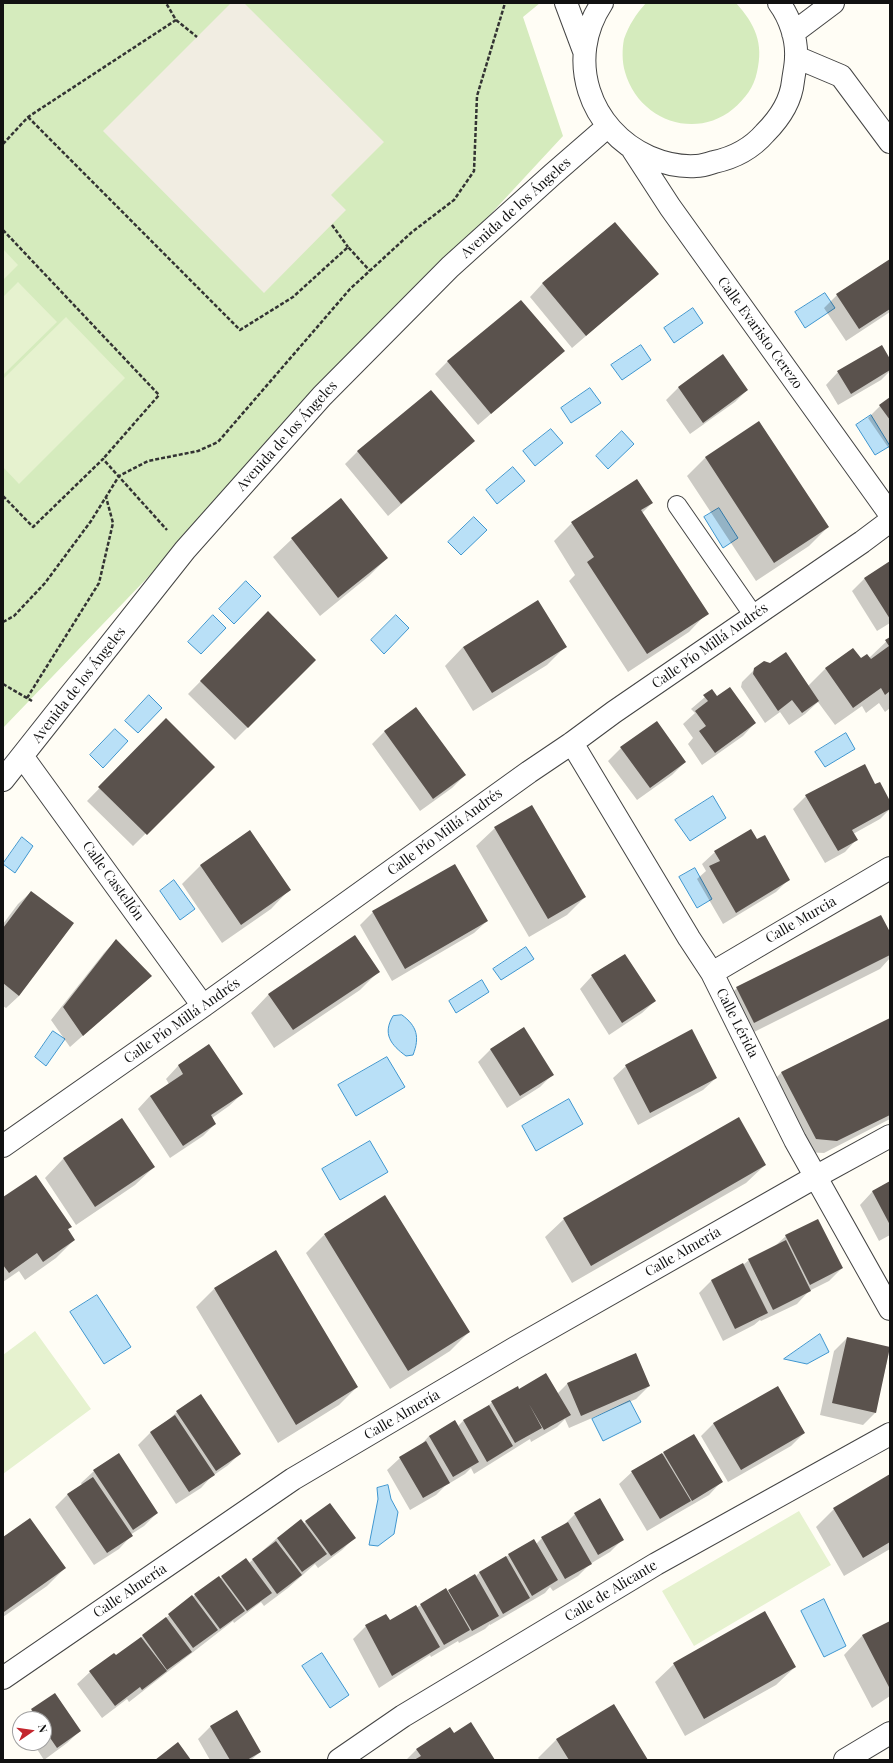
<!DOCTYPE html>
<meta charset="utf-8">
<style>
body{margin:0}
#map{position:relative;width:893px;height:1763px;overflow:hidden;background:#fffdf5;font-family:"Playfair Display",serif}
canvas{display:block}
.frame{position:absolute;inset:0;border:4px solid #111;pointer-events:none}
.north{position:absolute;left:12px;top:1711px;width:40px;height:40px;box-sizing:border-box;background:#fff;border:1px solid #a0a0a0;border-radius:50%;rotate:77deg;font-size:11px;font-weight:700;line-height:16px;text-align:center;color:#111}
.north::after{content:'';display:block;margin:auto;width:14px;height:18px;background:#c4262e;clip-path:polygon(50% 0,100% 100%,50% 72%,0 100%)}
</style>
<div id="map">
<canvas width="893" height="1763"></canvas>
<div class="frame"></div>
<div class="north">N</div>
</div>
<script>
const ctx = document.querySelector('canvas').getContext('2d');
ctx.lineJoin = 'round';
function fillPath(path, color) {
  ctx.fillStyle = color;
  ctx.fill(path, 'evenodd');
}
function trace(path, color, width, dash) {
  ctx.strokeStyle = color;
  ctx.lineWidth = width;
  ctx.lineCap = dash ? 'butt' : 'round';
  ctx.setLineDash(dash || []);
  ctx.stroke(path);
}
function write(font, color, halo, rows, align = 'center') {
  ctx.font = font + ' "Playfair Display",serif';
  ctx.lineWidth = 4;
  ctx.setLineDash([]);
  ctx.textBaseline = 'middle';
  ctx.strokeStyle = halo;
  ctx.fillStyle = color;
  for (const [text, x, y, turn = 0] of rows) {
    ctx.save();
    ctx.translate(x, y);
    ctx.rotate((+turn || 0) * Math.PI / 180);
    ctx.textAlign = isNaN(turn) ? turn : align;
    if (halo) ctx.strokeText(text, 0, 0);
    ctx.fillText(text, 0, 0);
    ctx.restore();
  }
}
fillPath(new Path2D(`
 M3,3H540L523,17L563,136L322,396L3,728Z
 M646,3H736C755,24 764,43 757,72C754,87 745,99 733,109C694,141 638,119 625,72C622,62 622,49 624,39C629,25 636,14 646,3Z`), '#d5ebbd');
fillPath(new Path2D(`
 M3,249L18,265L3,280Z
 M18,282L57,322L3,375V297Z
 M66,317L125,378L19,484L3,467V379Z
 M35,1331L91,1409L3,1474V1355Z
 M799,1511L831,1565L694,1646L662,1591Z`), '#e6f2cf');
fillPath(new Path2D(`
 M231,3H244L384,142L331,195L346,210L264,293L103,131Z`), '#f1ede2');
const water = new Path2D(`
 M825,293L835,308L805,328L795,312Z
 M693,308L703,323L674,343L664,328Z
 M641,345L651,360L622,380L611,365Z
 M590,388L601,403L571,423L561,408Z
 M871,415L890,446L875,455L856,425Z
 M551,429L563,443L535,466L523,451Z
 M622,431L634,444L608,469L596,456Z
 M513,467L525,481L497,504L486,490Z
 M719,508L738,538L723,548L704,517Z
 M474,517L487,530L461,555L448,542Z
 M246,581L261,596L234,624L219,609Z
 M213,615L226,628L201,654L188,642Z
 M396,615L409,628L384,654L371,640Z
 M149,695L162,708L138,733L125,721Z
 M115,729L128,741L103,768L90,755Z
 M846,733L855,749L825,767L815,752Z
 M713,796L726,818L690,841L675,820Z
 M22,837L33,846L15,873L3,864Z
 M695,868L712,899L697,908L679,877Z
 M174,880L195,909L180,920L160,891Z
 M526,947L534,959L501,980L493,969Z
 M482,980L489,992L456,1013L449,1001Z
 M402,1015C417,1026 420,1037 413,1055L406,1056C391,1045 382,1034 393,1016Z
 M53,1031L65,1039L46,1066L35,1057Z
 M387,1057L405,1087L356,1116L338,1085Z
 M569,1099L583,1124L536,1151L522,1126Z
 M370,1141L388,1172L340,1200L322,1169Z
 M97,1295L131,1347L104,1364L70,1312Z
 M820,1334L829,1352L807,1364L784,1359Z
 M630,1401L641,1422L603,1441L592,1419Z
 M388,1485L391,1499L398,1512L394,1534L378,1546L369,1545L378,1499L377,1488Z
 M824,1599L846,1646L824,1657L801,1611Z
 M322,1653L349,1695L330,1708L302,1666Z`);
fillPath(water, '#b9e0f7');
trace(water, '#3f96cf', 1);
fillPath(new Path2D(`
 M615,224L658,274L572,348L530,297L542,284Z
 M890,260V312L846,341L824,308L837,295Z
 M563,351L478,425L435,374L448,361Z
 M723,356L747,390L735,402L690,434L666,400L678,388Z
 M890,361V371L881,380L838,405L826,385L838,372Z
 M890,399V450L868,418L880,406Z
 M759,422L828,527L809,546L756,581L687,476L705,458Z
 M474,441L388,516L345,464L358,451Z
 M341,500L387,558L369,576L320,616L273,557L292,539Z
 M652,503L642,513L707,613L689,632L628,672L569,581L575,575L554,541L572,523Z
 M890,562V623L877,631L852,591L865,578Z
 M268,613L315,660L235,740L188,694Z
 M890,638V708L885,712L879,703L866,713L862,706L835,725L818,702L805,714L789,725L780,712L765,723L741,687L742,682L755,669L808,686L826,668L869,658Z
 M566,646L547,665L473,711L445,666L463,647Z
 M712,691L717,698L755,723L743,736L702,765L688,744L693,738L683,724L695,713L691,709Z
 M416,708L465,775L452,788L420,811L372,744L384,732Z
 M166,720L213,767L133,846L87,801Z
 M621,748L685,762L672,775L637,800L608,761Z
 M874,785L890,803V809L880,819L853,834L857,839L845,852L825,863L793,809L806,796Z
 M495,828L585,897L567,915L529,937L476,846Z
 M250,832L289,890L271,909L222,943L182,884L200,866Z
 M757,840L789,879L776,892L723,924L697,879L706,871L702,864L715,852Z
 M31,892L19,996L6,1008L3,1006V924L18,904Z
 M373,912L487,921L474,933L392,981L360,925Z
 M890,934V958L880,969L736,1041L719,1006L737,988Z
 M116,940L150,976L70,1047L51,1020L104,953Z
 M378,972L360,990L274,1048L251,1013L269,994Z
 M592,976L655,1001L642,1013L609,1035L580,989Z
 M890,1019V1119L824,1153L803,1152L769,1085L781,1073Z
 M523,1028L552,1075L540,1087L507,1108L478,1062L490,1050Z
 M209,1045L242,1094L229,1106L212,1118L215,1124L203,1136L170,1158L138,1109L150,1096L169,1084L166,1079L178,1066Z
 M626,1066L716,1078L703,1090L638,1125L613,1078Z
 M122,1120L154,1167L135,1185L76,1225L45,1178L63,1159Z
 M765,1165L746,1183L572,1283L545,1237L564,1219Z
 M890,1182V1235L879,1241L860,1205L872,1192Z
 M3,1199L70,1227L67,1230L74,1240L56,1258L25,1280L19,1271L3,1282Z
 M324,1235L469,1332L450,1351L390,1389L306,1253Z
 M786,1236L842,1268L829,1281L809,1291L797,1304L761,1321L760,1320L754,1325L723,1341L699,1293L711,1281L743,1265L749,1260L775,1246Z
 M214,1289L357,1387L339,1405L278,1443L196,1307Z
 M847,1338L890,1348L875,1413L863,1425L820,1415L834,1351Z
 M567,1384L649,1386L636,1399L569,1428L565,1419L557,1427L531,1442L530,1439L474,1474L471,1468L465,1474L445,1486L436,1495L410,1510L387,1470L400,1458L420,1446L429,1436L455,1421L458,1426L463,1421L487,1407L492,1402L519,1390L557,1394Z
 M201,1396L240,1454L227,1466L211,1477L201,1488L176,1504L138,1445L150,1433L167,1421L177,1412Z
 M714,1423L804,1433L791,1446L728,1482L701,1436Z
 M664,1453L721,1482L709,1495L647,1531L619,1484L632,1472Z
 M94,1471L157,1513L144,1526L130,1535L131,1536L119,1549L94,1565L55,1507L68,1494L82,1485L81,1483Z
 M890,1475V1549L844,1576L816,1527L834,1509Z
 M575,1514L623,1539L610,1552L590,1564L578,1576L553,1591L550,1587L545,1593L516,1610L490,1625V1624L485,1629L459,1643L458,1641L431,1657L430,1655L379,1688L353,1639L366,1626L385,1615L389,1622L416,1608L446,1590L447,1592L475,1577L480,1572L534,1540L536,1544L542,1538L563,1526Z
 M306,1522L354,1538L342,1550L318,1568L315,1564L288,1588L264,1606L261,1602L234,1623L233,1621L129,1702L127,1699L102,1718L77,1684L90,1672L116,1657L195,1595L222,1577L249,1563L277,1538Z
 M3,1539L65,1568L47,1586L3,1617Z
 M890,1622V1696L872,1708L844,1655L862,1636Z
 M674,1664L795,1667L776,1685L685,1736L655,1682Z
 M55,1694L80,1731L67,1743L44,1760L33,1743H44V1719H23L32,1710Z
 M211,1726L260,1752L251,1760H210L198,1739Z
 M450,1729L453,1735L493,1760H406L416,1750Z
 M557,1739L647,1760H540L538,1758Z`), '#0003');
fillPath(new Path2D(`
 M615,222L659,274L586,336L542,283Z
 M890,259V309L859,329L836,294Z
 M521,300L565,351L491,414L447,361Z
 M882,345L890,359V370L851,394L837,371Z
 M723,354L748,390L703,423L678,387Z
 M431,390L475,441L401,504L357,451Z
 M890,397V420L879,405Z
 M759,421L829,527L774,563L705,457Z
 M637,479L653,503L641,510L709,614L647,654L587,562L594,557L571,522Z
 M341,498L388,558L338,598L291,538Z
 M890,561V619L864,578Z
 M538,600L567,647L492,693L463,647Z
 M268,611L316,660L248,728L200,681Z
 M890,637V691L885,695L881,688L853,708L825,668L853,648L861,658L867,654L871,659L889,646L885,640Z
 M786,652L819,701L802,713L792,700L778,711L753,674L754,668L764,661L770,663Z
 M730,687L756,723L715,753L699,731L706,726L695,711L708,701L703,695L712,689L717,696Z
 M416,707L466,775L433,799L384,731Z
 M166,718L215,767L147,835L98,787Z
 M657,721L686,762L650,788L620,747Z
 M865,764L875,784L880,782L890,801V809L852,830L858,840L838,851L805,795Z
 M532,805L586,897L548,919L494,827Z
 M751,829L757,839L765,835L790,880L736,913L709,866L720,861L714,851Z
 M250,830L291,890L241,925L200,865Z
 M455,864L488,921L405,969L372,911Z
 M31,891L74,923L19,996L3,983V928Z
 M881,915L890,932V955L754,1023L736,987Z
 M355,935L380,972L293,1030L268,994Z
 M116,939L152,976L83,1036L63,1007Z
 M625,954L656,1001L622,1023L591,975Z
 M890,1018V1115L837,1141L816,1139L781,1072Z
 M524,1027L554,1075L520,1096L490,1049Z
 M692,1029L717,1078L650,1113L625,1065Z
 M209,1044L243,1094L211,1115L216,1124L183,1146L150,1096L183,1074L178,1065Z
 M739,1117L766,1165L591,1266L563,1218Z
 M122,1118L155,1167L95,1207L63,1158Z
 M36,1175L72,1227L68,1229L75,1240L43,1262L37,1253L9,1273L3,1265V1197Z
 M890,1181V1225L872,1191Z
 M385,1195L470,1332L408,1371L324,1234Z
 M818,1219L843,1268L810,1285L785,1235Z
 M786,1240L811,1291L773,1310L748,1259Z
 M276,1250L358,1387L296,1425L214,1288Z
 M743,1263L768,1313L735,1329L711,1280Z
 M847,1337L890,1347L876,1413L832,1403Z
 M636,1353L650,1386L581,1416L567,1383Z
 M546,1373L571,1415L544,1430L529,1404L542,1428L515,1443L491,1401L518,1386L519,1389Z
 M778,1386L805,1433L741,1470L713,1423Z
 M201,1394L241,1454L216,1471L176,1411Z
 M489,1405L513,1446L487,1462L463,1420Z
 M175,1415L215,1475L189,1492L150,1432Z
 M455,1420L479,1462L453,1477L429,1436Z
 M694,1434L723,1482L692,1501L663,1452Z
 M426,1441L450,1483L423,1498L399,1457Z
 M119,1453L158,1513L133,1530L93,1470Z
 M662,1453L691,1501L660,1519L631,1471Z
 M890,1474V1542L863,1558L833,1508Z
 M93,1477L133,1536L107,1553L67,1494Z
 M600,1498L624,1540L598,1555L574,1513Z
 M330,1503L356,1538L331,1556L305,1521Z
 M30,1518L66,1568L4,1612L3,1610V1537Z
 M301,1519L327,1554L302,1572L277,1538Z
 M568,1522L592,1564L565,1579L541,1537Z
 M534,1539L558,1580L532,1596L508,1554Z
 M276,1541L302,1575L277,1594L252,1559Z
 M506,1556L530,1598L503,1614L479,1572Z
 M246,1558L272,1593L247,1611L221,1576Z
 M475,1574L499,1616L472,1631L448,1590Z
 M219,1576L245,1611L220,1629L194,1594Z
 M446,1588L470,1630L444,1645L420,1604Z
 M192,1595L218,1630L193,1648L168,1614Z
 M416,1605L440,1647L392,1676L365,1625L386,1614L390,1620Z
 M765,1611L796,1667L704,1719L673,1663Z
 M166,1617L192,1652L167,1670L142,1635Z
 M890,1621V1689L862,1635Z
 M141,1637L167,1671L142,1690L140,1687L115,1706L89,1671L114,1653L116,1655Z
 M55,1693L81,1731L57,1748L44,1729V1719H38L31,1709Z
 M614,1704L648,1760H569L556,1739Z
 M237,1710L261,1752L247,1760H230L210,1726Z
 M471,1722L495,1760H414L421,1756L416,1749L450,1727L454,1733Z
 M178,1742L191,1760H155Z`), '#5a524d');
const service = new Path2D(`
 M677,505L754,616`);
const minor = new Path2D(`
 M566,3L584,51
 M602,3C565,59 589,130 649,157C663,163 680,167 696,166C702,166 708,164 714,162C733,158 752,148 765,133C779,119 791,101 793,81C794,73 796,65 796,57C797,39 790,18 779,3
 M793,33L833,3
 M796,57L841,76L890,142
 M633,150L670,207L890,514
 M572,743L689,938L712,973L795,1140L890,1309
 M22,756L203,1006
 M3,780L185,550L322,396L450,267L553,174L607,127
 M712,973L890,868
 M3,1146L203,1006L529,772L572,743L614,712L862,542L890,521
 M3,1678L293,1479L515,1348L817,1176L890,1136
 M339,1760L403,1716L656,1564L890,1434
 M845,1760L890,1733`);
trace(service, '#444', 20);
trace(minor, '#444', 24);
trace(new Path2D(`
 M176,20L197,37
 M28,117L240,330L293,297L348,247L370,271
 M3,144L28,117L176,20L166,3
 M332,225L348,247
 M3,230L159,395L103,459
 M3,496L33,527L103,459L167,530
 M3,622L14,616L45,583L91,521L119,476L148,461L198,451L218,442L350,289L412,232L454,200L474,171L477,96L505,3
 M3,684L32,701
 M27,698L99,583L113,523L106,497`), '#333', 2.5, [4, 2]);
trace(service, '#fff', 18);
trace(minor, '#fff', 22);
write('14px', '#111', '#fff', [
 ["Avenida de los Ángeles",516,208,-42],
 ["Calle Evaristo Cerezo",760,333,54],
 ["Avenida de los Ángeles",287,436,-48],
 ["Calle Pío Millá Andrés",710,646,-35],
 ["Avenida de los Ángeles",79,685,-52],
 ["Calle Pío Millá Andrés",445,832,-36],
 ["Calle Castellón",113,881,54],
 ["Calle Murcia",801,920,-30],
 ["Calle Pío Millá Andrés",182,1021,-35],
 ["Calle Lérida",737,1023,63],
 ["Calle Almería",683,1252,-30],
 ["Calle Almería",402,1415,-30],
 ["Calle Almería",130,1591,-34],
 ["Calle de Alicante",611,1591,-31]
]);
</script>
